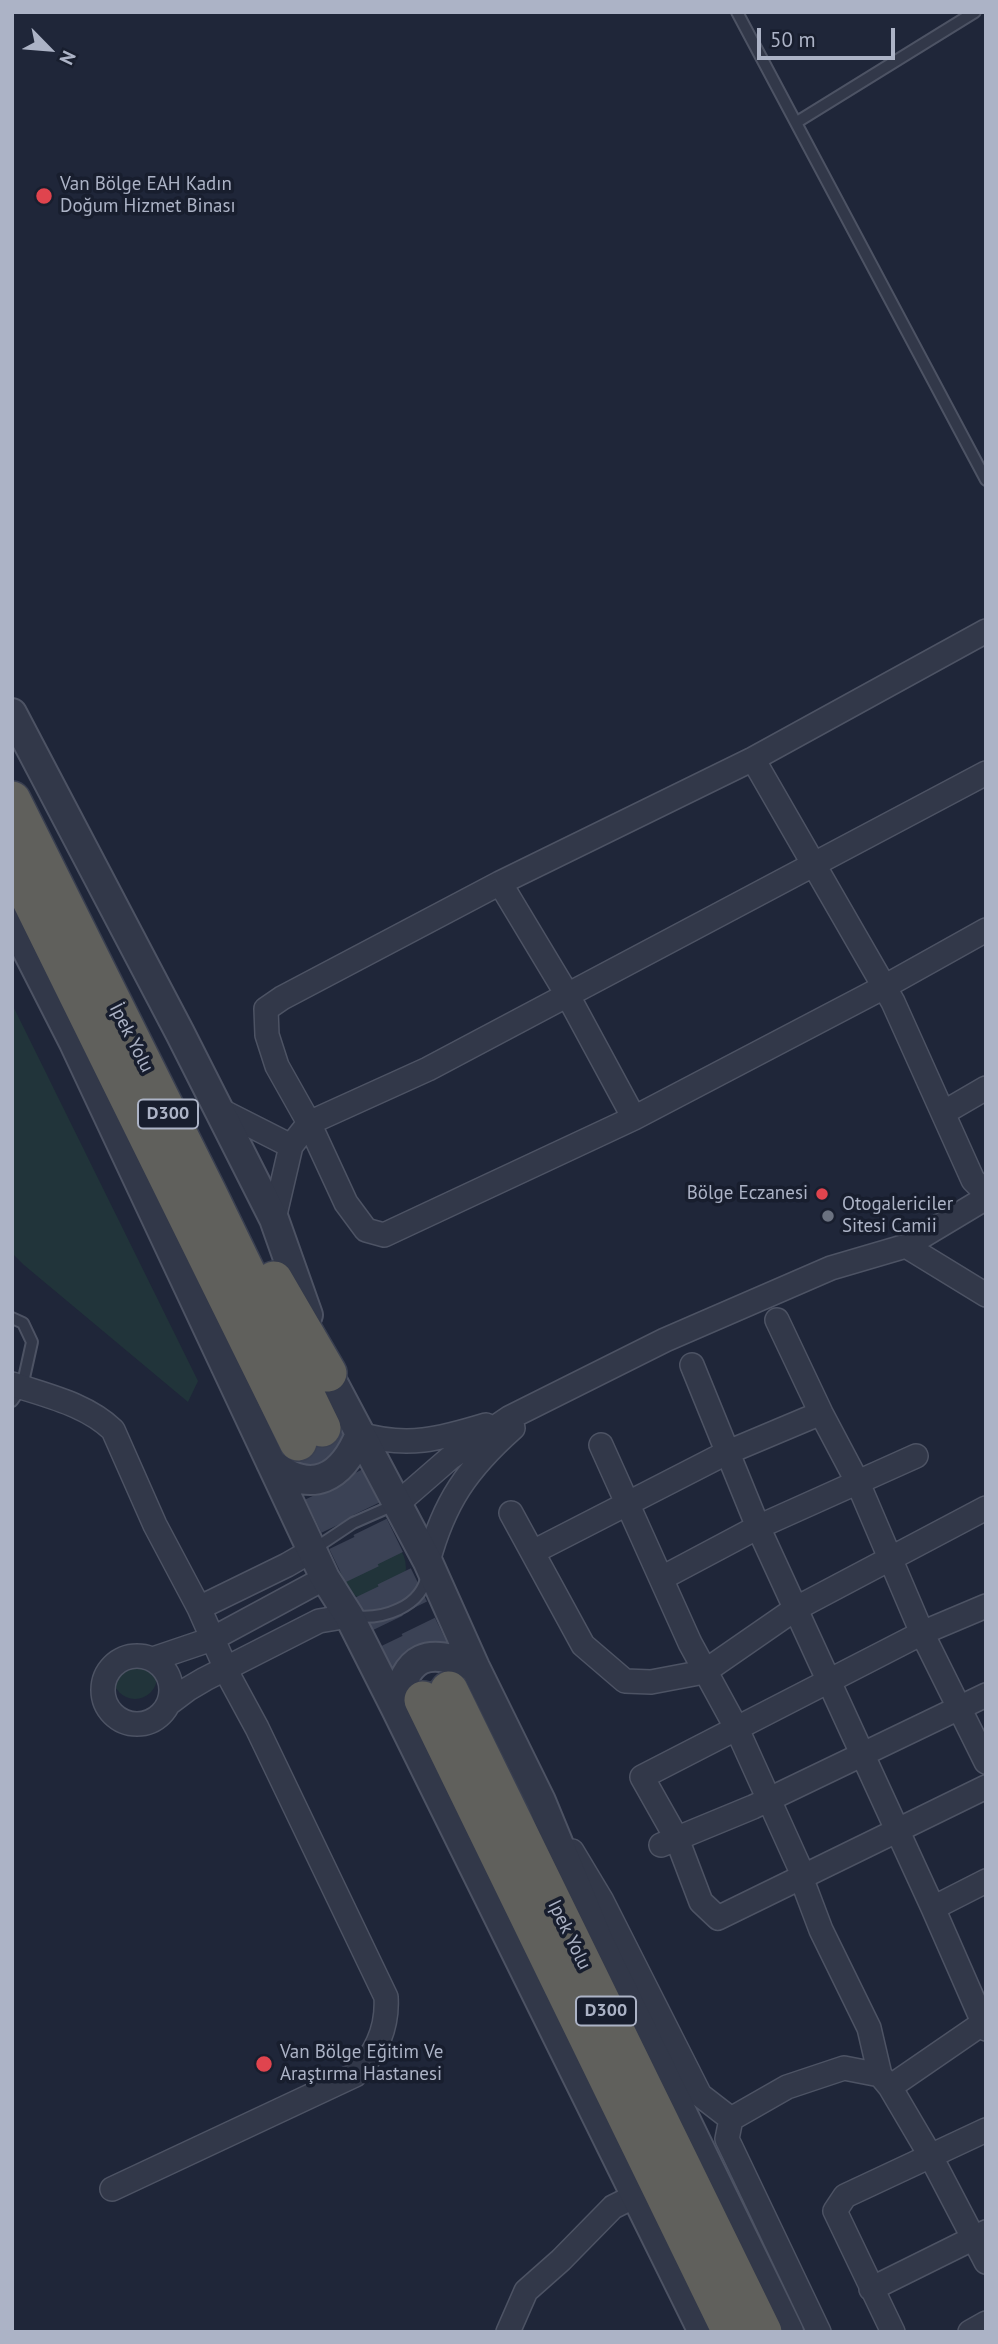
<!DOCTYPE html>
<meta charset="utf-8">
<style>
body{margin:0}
#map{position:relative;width:998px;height:2344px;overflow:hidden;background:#1f2639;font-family:"PT Sans",sans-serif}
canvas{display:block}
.frame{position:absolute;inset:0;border:14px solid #acb3c6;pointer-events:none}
.north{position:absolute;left:14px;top:14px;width:70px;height:70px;-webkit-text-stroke:5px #181e2e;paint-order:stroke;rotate:115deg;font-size:19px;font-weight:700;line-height:28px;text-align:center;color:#acb3c6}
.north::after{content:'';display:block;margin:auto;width:24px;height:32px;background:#acb3c6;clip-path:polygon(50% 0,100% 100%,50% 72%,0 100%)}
.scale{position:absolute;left:757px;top:28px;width:138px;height:32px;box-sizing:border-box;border:4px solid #acb3c6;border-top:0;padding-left:9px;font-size:21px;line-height:24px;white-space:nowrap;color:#acb3c6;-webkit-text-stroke:5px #181e2e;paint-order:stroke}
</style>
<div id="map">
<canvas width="998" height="2344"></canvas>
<div class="frame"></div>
<div class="north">N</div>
<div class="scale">50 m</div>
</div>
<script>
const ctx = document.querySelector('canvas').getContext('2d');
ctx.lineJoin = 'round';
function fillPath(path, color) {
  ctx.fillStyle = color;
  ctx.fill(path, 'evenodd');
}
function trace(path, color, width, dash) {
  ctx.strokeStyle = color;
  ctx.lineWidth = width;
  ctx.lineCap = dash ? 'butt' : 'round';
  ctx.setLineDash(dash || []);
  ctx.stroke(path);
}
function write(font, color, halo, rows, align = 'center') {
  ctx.font = font + ' "PT Sans",sans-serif';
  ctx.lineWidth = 7;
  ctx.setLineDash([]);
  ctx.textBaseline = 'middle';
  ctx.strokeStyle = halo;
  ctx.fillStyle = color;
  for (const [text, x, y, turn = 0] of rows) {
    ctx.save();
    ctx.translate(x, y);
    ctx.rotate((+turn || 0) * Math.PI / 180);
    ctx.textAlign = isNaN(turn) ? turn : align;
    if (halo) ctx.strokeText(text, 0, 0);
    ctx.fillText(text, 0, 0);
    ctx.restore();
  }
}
fillPath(new Path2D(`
 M12,1004L198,1381L188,1402L24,1265L12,1253Z
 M340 1568a33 33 0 1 1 66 0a33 33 0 1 1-66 0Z
 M113 1677a22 22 0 1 1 44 0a22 22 0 1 1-44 0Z`), '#21343a');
trace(new Path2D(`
 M322,1428L449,1689
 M298,1442L423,1700`), '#3b4255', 37, [37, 18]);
const service = new Path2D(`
 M737,12L986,480
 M797,122L975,12
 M12,1318L23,1323L32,1342L22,1387L12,1401
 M314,1549L353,1523L394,1505
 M352,1616C381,1620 423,1608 427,1573`);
const minor = new Path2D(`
 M986,631L753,759L500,883L282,998L266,1009L267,1035L277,1066L309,1123L346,1203L366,1230L384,1235L634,1118L884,987L986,930
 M753,759L893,1002L973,1180L986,1193
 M500,883L568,996L634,1118
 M218,1109L291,1146L274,1219
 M943,1113L986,1088
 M291,1146L309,1123L428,1069L986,773
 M906,1246L986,1198
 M777,1320L821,1413L858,1483L922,1633L986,1762
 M692,1365L758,1527L933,1908L986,2029
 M12,1384C47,1396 86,1404 113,1430L155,1525L199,1608L231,1680L257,1728L386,1997C388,2027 376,2054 355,2075L112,2189
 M360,1434C407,1448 440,1439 486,1425
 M601,1445L690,1643L737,1729L803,1875L804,1885L821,1930L869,2028L880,2075
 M397,1504L450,1458L509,1418L665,1340L831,1268L906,1246L986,1295
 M511,1513L583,1645L625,1681L651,1682L704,1672L795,1609L986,1508
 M533,1552L726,1453L821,1413
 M428,1562C444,1502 467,1469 513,1428
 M662,1578L758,1527L916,1456
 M986,1606L922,1633L642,1777L677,1839L701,1902L718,1918L986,1787
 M199,1608L287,1565L313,1550
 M103 1690a34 34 0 1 1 68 0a34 34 0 1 1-68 0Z
 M153,1659L212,1639L325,1578
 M168,1704L188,1689L205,1679L319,1621L349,1616
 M661,1845L753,1807L986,1695
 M572,1851L602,1901L700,2095L731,2119
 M933,1908L986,1881
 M890,2087L986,2021
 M871,2289L986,2232
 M508,2332L526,2291L561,2260L613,2207L637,2195
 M819,2332L727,2139L731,2119L787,2087L844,2068L880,2075L890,2087L930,2155L986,2262
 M893,2332L835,2211L845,2196L986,2130
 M970,2332L986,2323`);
const tertiary = new Path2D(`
 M12,713L180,1033L274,1219L308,1315
 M12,921L74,1043L325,1578L349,1616L395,1707L703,2332
 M322,1356L328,1373L428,1562L475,1667L541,1801L600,1944L789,2332
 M271,1463C312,1496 342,1478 360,1434
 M395,1707C407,1654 426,1647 475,1667`);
const trunk = new Path2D(`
 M12,800L208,1193L322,1428
 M12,862L298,1442
 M274,1280L328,1373
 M449,1690L763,2332
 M423,1700L731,2332`);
trace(service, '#4d5364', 14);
trace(minor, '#4d5364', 26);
trace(tertiary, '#4d5364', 32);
trace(trunk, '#3a4051', 40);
trace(service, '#323849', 10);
trace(minor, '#323849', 23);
trace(tertiary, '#323849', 28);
trace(trunk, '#60605c', 37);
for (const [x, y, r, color] of [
 [44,196,9,"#e0444e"],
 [822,1194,7,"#e0444e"],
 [828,1216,7,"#6b7280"],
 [264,2064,9,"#e0444e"]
]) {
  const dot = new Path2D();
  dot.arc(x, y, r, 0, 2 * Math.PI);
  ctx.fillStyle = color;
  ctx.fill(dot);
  trace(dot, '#181e2e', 2.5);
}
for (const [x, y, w] of [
 [168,1114,60],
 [606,2011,60]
]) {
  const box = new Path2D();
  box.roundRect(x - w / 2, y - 14.5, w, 29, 5);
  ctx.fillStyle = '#181e2e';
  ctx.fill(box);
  trace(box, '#acb3c6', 2);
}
write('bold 18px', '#acb3c6', null, [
 ["D300",168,1114],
 ["D300",606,2011]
]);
write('19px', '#acb3c6', '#181e2e', [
 ["Van Bölge EAH Kadın",60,185],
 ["Doğum Hizmet Binası",60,207],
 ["Bölge Eczanesi",808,1194,"right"],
 ["Otogalericiler",842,1205],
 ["Sitesi Camii",842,1227],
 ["Van Bölge Eğitim Ve",280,2053],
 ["Araştırma Hastanesi",280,2075]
], 'left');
write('19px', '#acb3c6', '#181e2e', [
 ["İpek Yolu",131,1038,63],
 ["Ipek Yolu",569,1935,64]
]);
</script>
